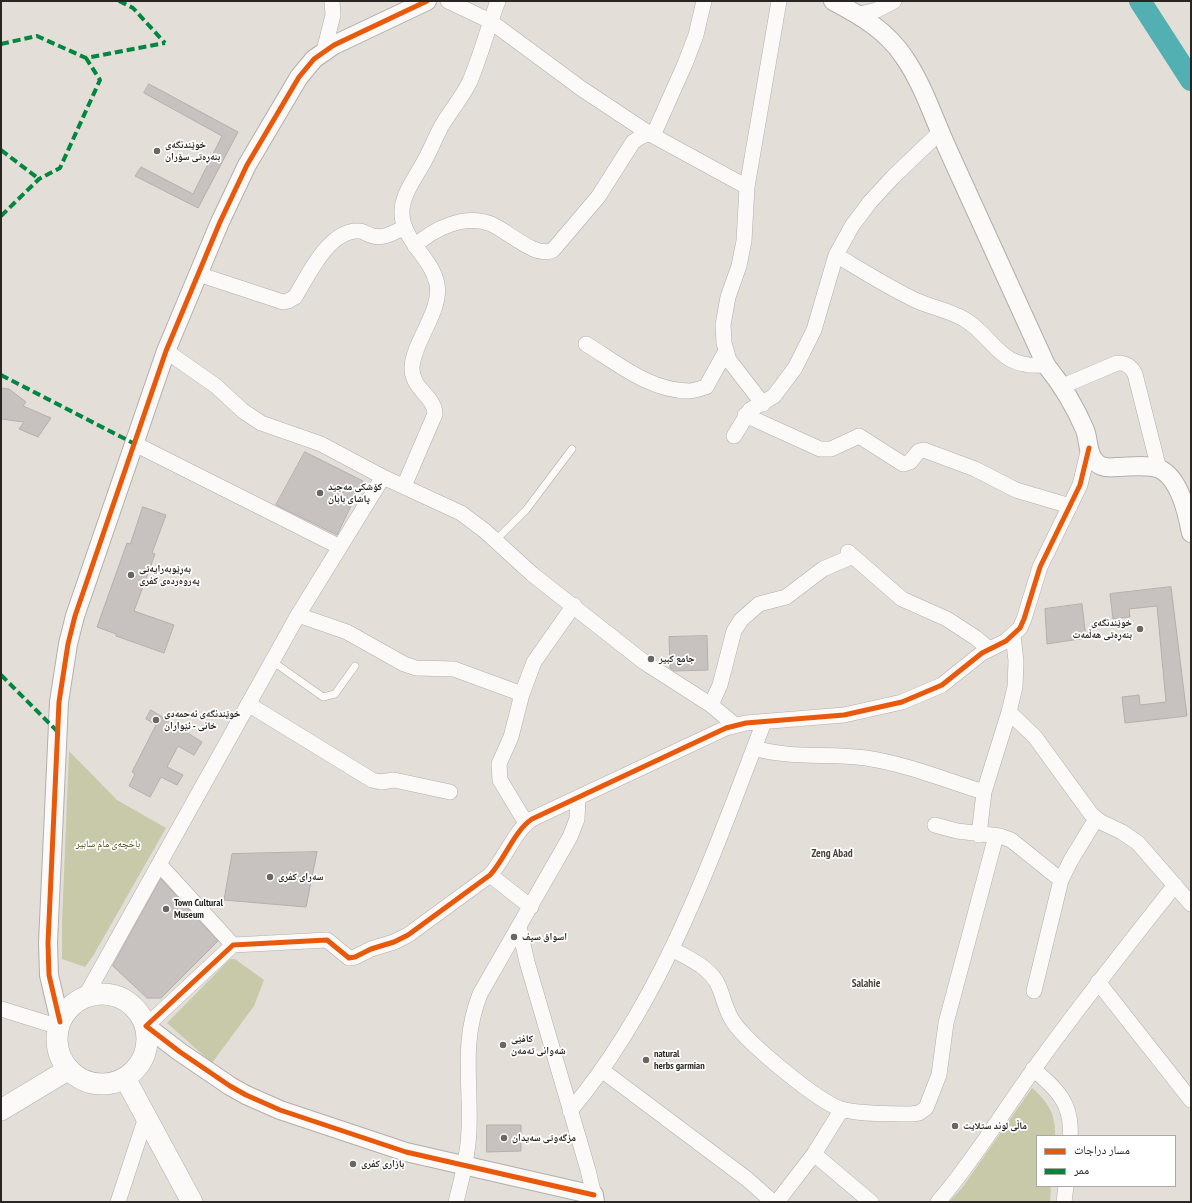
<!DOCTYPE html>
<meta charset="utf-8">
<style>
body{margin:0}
#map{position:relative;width:1192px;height:1203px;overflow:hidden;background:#e4ded9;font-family:"PT Sans Narrow","Noto Naskh Arabic",sans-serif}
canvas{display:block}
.frame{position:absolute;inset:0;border:2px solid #292522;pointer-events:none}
.legend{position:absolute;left:1036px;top:1135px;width:140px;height:52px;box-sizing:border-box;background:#fff;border:1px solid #a9a8a7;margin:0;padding:5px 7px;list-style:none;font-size:12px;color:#292522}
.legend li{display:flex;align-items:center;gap:8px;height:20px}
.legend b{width:20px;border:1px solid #a9a8a7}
</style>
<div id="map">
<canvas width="1192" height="1203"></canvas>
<div class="frame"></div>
<ul class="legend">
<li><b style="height:5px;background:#e8590c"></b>مسار دراجات</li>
<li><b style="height:5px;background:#00873e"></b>ممر</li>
</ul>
</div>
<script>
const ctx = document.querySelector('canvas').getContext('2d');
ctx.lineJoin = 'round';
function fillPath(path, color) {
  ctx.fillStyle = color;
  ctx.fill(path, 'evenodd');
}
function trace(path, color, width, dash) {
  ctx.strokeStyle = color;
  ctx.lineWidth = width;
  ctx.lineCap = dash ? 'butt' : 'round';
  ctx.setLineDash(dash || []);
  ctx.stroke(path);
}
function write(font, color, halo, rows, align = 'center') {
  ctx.font = font + ' "PT Sans Narrow","Noto Naskh Arabic",sans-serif';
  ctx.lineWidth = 3.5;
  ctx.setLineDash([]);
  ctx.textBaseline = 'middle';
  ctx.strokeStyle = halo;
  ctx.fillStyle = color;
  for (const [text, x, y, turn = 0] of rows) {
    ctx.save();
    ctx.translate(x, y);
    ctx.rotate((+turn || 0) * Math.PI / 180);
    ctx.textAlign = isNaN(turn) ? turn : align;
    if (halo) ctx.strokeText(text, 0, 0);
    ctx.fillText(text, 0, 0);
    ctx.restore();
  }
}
fillPath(new Path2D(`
 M69,751L117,800L166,828L93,956L85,967L62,959V923Z
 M230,959H235L264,980L254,1006L212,1063L167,1023Z
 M1032,1088C1048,1102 1056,1114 1055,1136H1037V1186H1051L1050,1202H949L962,1188Z`), '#c7c9a8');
trace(new Path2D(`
 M1140,1L1191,80`), '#52afb2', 22);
const building = new Path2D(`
 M149,84L238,132L198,208L135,176L141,167L193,194L222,136L144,93Z
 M1,388L9,389L26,402L23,406L51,418L38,437L19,429L24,422L1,419Z
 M305,452L363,481L337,535L276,505Z
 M143,507L166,515L152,553L155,554L134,611L174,625L164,653L116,636V634L97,627L127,543L130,544Z
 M1171,587L1187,716L1125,723L1122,697L1139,695L1140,705L1166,702L1157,606L1129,609L1130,617L1113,619L1110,594Z
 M1082,604L1086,638L1047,644L1045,609Z
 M707,636L708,670L674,671L670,668L669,637Z
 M151,710L202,742L194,755L178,746L167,767L183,775L177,785L161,777L150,797L129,786L135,774L132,772L156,725L146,719Z
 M317,852L306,907L224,900L232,854Z
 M161,879L218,941L161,998H147L113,966Z
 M487,1125H521V1151L487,1152Z`);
fillPath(building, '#c7c2bf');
trace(building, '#b4afab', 1);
const service = new Path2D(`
 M495,541L526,510L572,449
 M272,661L323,697L335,694L355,666`);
const minor = new Path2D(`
 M448,1L490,21L582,89L650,134L747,187
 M860,14L877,10L894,1
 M324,51L333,15L332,1
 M415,246C434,228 465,214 491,224C508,231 536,259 553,250L598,197L633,142L642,136L652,133L656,129L685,64L696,35L704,1
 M836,255C861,270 886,286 913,299C929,307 948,310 964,319C997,339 997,369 1046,365
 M198,274L283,302L288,301L295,297C308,276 329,229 359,231C364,231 368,235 373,236C385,239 396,231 405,227
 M586,344C617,363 650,391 689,391C694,391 701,388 706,387L726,351
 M166,351L216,386L243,411L261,423L321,444L383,477L461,513L485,531L532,574L644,662L711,705L735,725
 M1063,386L1117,363C1126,363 1131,366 1135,374L1159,469
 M763,404L729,360L724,343L723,325L728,297L739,266L744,241L747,187L779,1
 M745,415L820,449H831L859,436L903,464L910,462L919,451L924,450L975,469L1016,490L1070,506
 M734,436L750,410L774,396L795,368L814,330L836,255L852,226L870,202L893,177L940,132
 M135,444L340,547
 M404,486L435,414C435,396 411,389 412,367C414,340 442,311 437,284C432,258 403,241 402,214C401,197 413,181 421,167C429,154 434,140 441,127C450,111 462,98 470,81C481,55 488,27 498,1
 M848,552L902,599L947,619L976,638L989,649
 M298,615L347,632L404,664L416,668L454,669L522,694
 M248,704L372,780L381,782L394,780L450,792
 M711,705L720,685L734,631L741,620L759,604L786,597L823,569L853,556
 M1009,712L1035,737L1091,814L1101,822L1122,832L1138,843L1191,904
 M754,748C791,759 828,753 866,758C906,764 945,780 984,792
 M526,823L500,780L499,764L511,737L522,694L534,662L574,605
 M935,825L957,831L1000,836L1011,840L1061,880
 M979,835L984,792L1009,712L1015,687L1016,661L1013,635
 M159,864L233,945
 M490,875L531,907
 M519,927L527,962L588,1170L594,1195
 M672,949C689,959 711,967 719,987C724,999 726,1012 734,1023C749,1044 817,1101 841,1109C862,1115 889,1113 911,1114L919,1113L926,1108L939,1075L946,1023L996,836
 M1098,982L1191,1100
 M1034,991L1061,880L1071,860L1096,819
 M85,997L298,615L383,477
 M1,1009L59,1027
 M146,1026L233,945L327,940L349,958L355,957L371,949L394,942L408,935L490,875C505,859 514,831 532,819L726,728L746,723L844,715L902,702L942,685L982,653L1006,641L1020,628L1024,619L1040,567L1080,485L1089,448
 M1033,1069C1056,1088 1073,1104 1070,1136
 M603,1071L747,1179L773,1202
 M570,1111C664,999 712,857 764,722
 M814,1154L871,1202
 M118,1202L146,1117
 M456,1202C462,1178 468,1155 469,1130C471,1080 461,1043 480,994L570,837L577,819L578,799
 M777,1202L814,1154L842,1109
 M938,1202C974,1160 1002,1113 1034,1069C1079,1006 1127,946 1175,885
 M1064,1202L1066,1186`);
const tertiary = new Path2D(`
 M833,1C860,15 887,31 904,57C924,86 934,120 949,152C981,223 1013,294 1046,365C1062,385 1075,406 1085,430C1089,440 1087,453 1095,461C1100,468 1109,468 1117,467C1130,467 1148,464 1160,469C1180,479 1187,513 1191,533
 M60,1022L49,975L48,943L59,702L68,644L75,616L166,351L220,222L247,165L299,77L314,59L334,45L427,1
 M146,1026L180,1052L230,1086L246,1095L280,1110L406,1152L594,1195L595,1202`);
const secondary = new Path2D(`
 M57 1039a45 45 0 1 1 90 0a45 45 0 1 1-90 0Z
 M125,1078L192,1202
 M1,1110L69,1069`);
trace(service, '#b2aeaa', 8);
trace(minor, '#b2aeaa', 16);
trace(tertiary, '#b2aeaa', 20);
trace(secondary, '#b2aeaa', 22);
trace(service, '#fbfaf9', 7);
trace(minor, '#fbfaf9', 15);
trace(tertiary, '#fbfaf9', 18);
trace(secondary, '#fbfaf9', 21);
trace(new Path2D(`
 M119,1L133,8L165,43
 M1,44L37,36L86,58L165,43
 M1,150L39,179
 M1,216L39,179L60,168L100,80L86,58
 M1,375L135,444
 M1,675L58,732`), '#00873e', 4, [8, 4]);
trace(new Path2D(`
 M60,1022L49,975L48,943L59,702L68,644L75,616L166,351L220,222L247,165L299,77L314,59L334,45L427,1
 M594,1195L406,1152L280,1110L246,1095L230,1086L180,1052L146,1026L233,945L327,940L349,958L355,957L371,949L394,942L408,935L490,875C505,859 514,831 532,819L726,728L746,723L844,715L902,702L942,685L982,653L1006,641L1020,628L1024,619L1040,567L1080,485L1089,448`), '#e8590c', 5);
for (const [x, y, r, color] of [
 [157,151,4,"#6a6662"],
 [320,493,4,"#6a6662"],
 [131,575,4,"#6a6662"],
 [1140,629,4,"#6a6662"],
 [651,659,4,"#6a6662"],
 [156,720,4,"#6a6662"],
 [270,877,4,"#6a6662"],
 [166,909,4,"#6a6662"],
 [514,937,4,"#6a6662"],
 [503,1045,4,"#6a6662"],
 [646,1060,4,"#6a6662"],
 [955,1126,4,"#6a6662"],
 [504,1138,4,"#6a6662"],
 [353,1164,4,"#6a6662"]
]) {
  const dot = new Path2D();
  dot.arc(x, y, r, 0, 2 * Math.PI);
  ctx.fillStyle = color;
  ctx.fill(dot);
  trace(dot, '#fff', 1.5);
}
write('bold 10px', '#292522', '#fff', [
 ["خوێندنگەی",165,145],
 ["بنەڕەتی سۆران",165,157],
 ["کۆشکی مەجید",328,487],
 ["پاشای بابان",328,499],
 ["بەڕێوبەرایەتی",139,569],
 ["پەروەردەی کفری",139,581],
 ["خوێندنگەی",1132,623,"right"],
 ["بنەڕەتی هەڵمەت",1132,635,"right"],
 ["جامع كبير",659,659],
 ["خوێندنگەی ئەحمەدی",164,714],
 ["خانی - ئێواران",164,726],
 ["سەرای کفری",278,877],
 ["Town Cultural",174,903],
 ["Museum",174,915],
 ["اسواق سيف",522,937],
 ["کافێی",511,1039],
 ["شەوانی تەمەن",511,1051],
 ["natural",654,1054],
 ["herbs garmian",654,1066],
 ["ماڵی لوند ستلایت",963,1126],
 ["مزگەوتی سەیدان",512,1138],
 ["بازاری کفری",361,1164]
], 'left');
write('10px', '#43480b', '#fff', [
 ["باخچەی مام سابیر",108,844]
]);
write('bold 11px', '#4a433b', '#fff', [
 ["Zeng Abad",832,854],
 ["Salahie",866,984]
]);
</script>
